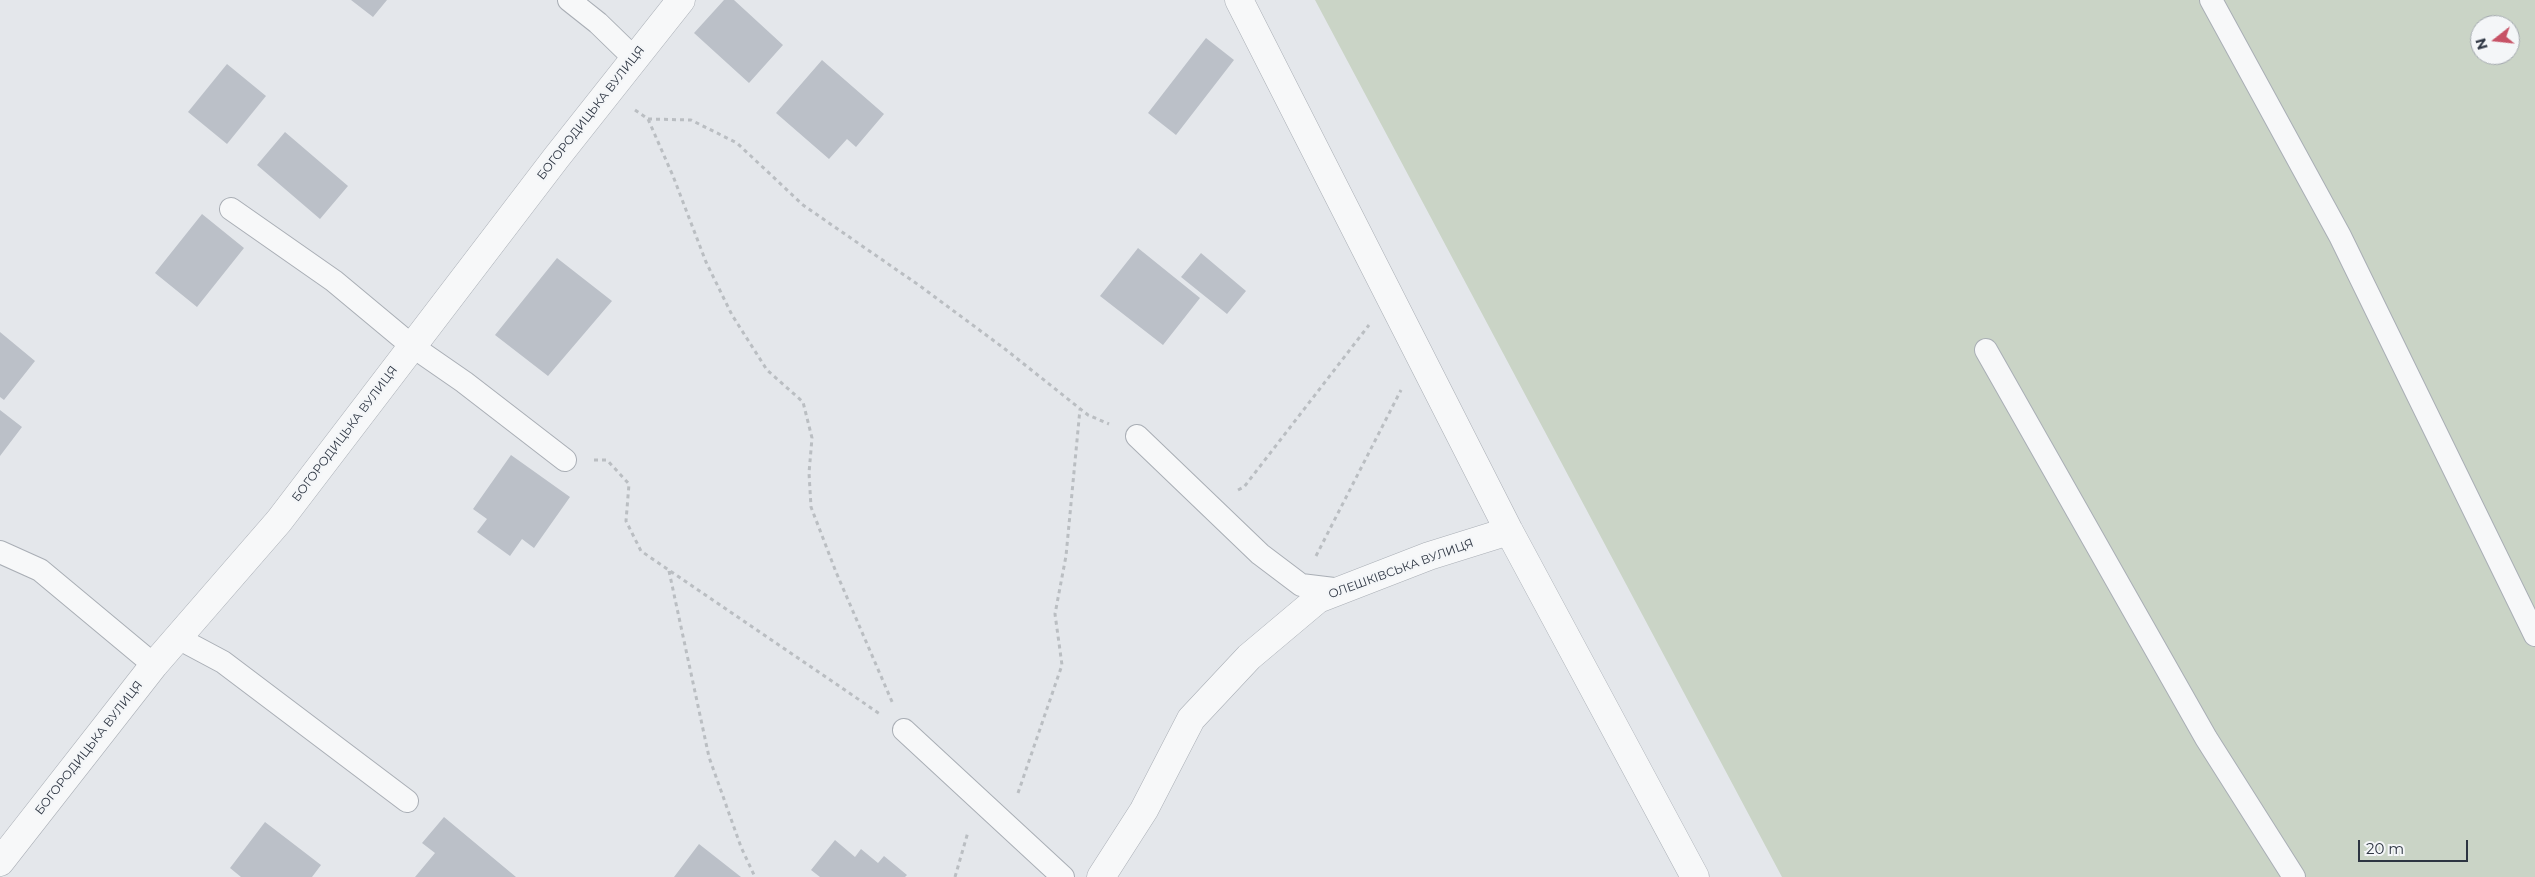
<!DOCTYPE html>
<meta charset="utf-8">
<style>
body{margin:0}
#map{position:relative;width:2535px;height:877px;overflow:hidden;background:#e4e7eb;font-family:Montserrat,sans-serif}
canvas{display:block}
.north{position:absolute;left:2470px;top:15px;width:50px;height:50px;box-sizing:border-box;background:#f4f6f8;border:1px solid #a4a9af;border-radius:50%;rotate:254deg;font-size:14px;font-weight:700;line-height:20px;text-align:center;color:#2d3542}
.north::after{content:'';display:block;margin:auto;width:18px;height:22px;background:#c75266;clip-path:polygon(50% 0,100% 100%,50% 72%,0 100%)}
.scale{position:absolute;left:2358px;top:840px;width:110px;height:22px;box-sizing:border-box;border:2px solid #2d3542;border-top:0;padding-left:6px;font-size:15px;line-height:18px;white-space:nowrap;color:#2d3542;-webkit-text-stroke:4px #f4f6f8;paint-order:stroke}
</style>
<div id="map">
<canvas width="2535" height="877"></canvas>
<div class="north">N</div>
<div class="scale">20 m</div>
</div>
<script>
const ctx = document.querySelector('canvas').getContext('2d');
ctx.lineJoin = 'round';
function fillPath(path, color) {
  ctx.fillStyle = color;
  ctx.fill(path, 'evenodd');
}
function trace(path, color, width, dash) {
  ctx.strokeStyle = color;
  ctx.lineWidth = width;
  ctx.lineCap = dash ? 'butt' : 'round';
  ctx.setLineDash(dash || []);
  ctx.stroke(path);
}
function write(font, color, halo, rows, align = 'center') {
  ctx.font = font + ' Montserrat,sans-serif';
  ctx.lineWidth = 4.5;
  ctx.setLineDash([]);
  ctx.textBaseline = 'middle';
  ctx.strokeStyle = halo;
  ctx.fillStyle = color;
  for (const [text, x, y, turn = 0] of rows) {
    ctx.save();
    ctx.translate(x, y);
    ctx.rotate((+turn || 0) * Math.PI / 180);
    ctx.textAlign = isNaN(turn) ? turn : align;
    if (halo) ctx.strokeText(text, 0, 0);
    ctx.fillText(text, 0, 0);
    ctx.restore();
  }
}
fillPath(new Path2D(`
 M1315,0H2535V877H1782ZM2480,25H2510V55H2480Z`), '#cad4c6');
fillPath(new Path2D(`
 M351,0H387L373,17Z
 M724,0H734L783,45L749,83L694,33Z
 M1206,38L1234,60L1176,135L1148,113Z
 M822,60L884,114L856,147L847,139L829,159L776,113Z
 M227,64L266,96L227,144L188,112Z
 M285,132L348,186L320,219L257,165Z
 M202,214L244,248L197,307L155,273Z
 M1138,248L1200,298L1163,345L1100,296Z
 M1201,253L1246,291L1227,314L1181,277Z
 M557,258L612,301L548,376L495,335Z
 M0,332L35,361L4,400L0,397Z
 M0,410L22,427L0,456Z
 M511,455L570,497L534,548L522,539L510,556L477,532L487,519L473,509Z
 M444,817L516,877H415L435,853L422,843Z
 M265,822L321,865L312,877H241L230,868Z
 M835,840L855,857L861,849L878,863L884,856L907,875L905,877H820L811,870Z
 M699,844L741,877H674Z`), '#bbc0c8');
const service = new Path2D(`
 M569,0L598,23L634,58
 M2211,0L2340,236L2535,635
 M231,209L334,281L412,346L464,382L565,460
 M1986,350L2206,738L2294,877
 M1137,436L1260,554L1301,585L1342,590
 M0,552L40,570L154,665
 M178,638L223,662L407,801
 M904,730L1063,877`);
const minor = new Path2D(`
 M1239,0L1509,531L1695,877
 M0,862L154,665L279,521L556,158L681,0
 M1101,877L1144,810L1191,719L1249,657L1318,599L1429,556L1509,531`);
trace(service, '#a9aeb5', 24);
trace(minor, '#a9aeb5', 29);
trace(new Path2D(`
 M635,110L648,119L673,176L706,262L732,315L767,370L803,402L812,438L809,473L811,507L836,572L893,704
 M648,119L691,120L737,143L803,205L920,286L1005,349L1088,415L1109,424
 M594,460H607L629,484L626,521L641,551L880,714
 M1238,490L1244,487L1369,325
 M1316,556L1401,390
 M669,571L709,757L741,847L755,877
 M1018,793L1062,665L1055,614L1066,556L1080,409
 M955,877L968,832`), '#babec2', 3, [4, 4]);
trace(service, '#f7f8f9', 22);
trace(minor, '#f7f8f9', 28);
write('12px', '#2d3542', '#f4f6f8', [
 ["БОГОРОДИЦЬКА ВУЛИЦЯ",591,113,-52],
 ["БОГОРОДИЦЬКА ВУЛИЦЯ",345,434,-53],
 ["ОЛЕШКІВСЬКА ВУЛИЦЯ",1401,569,-20],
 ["БОГОРОДИЦЬКА ВУЛИЦЯ",89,748,-52]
]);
</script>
